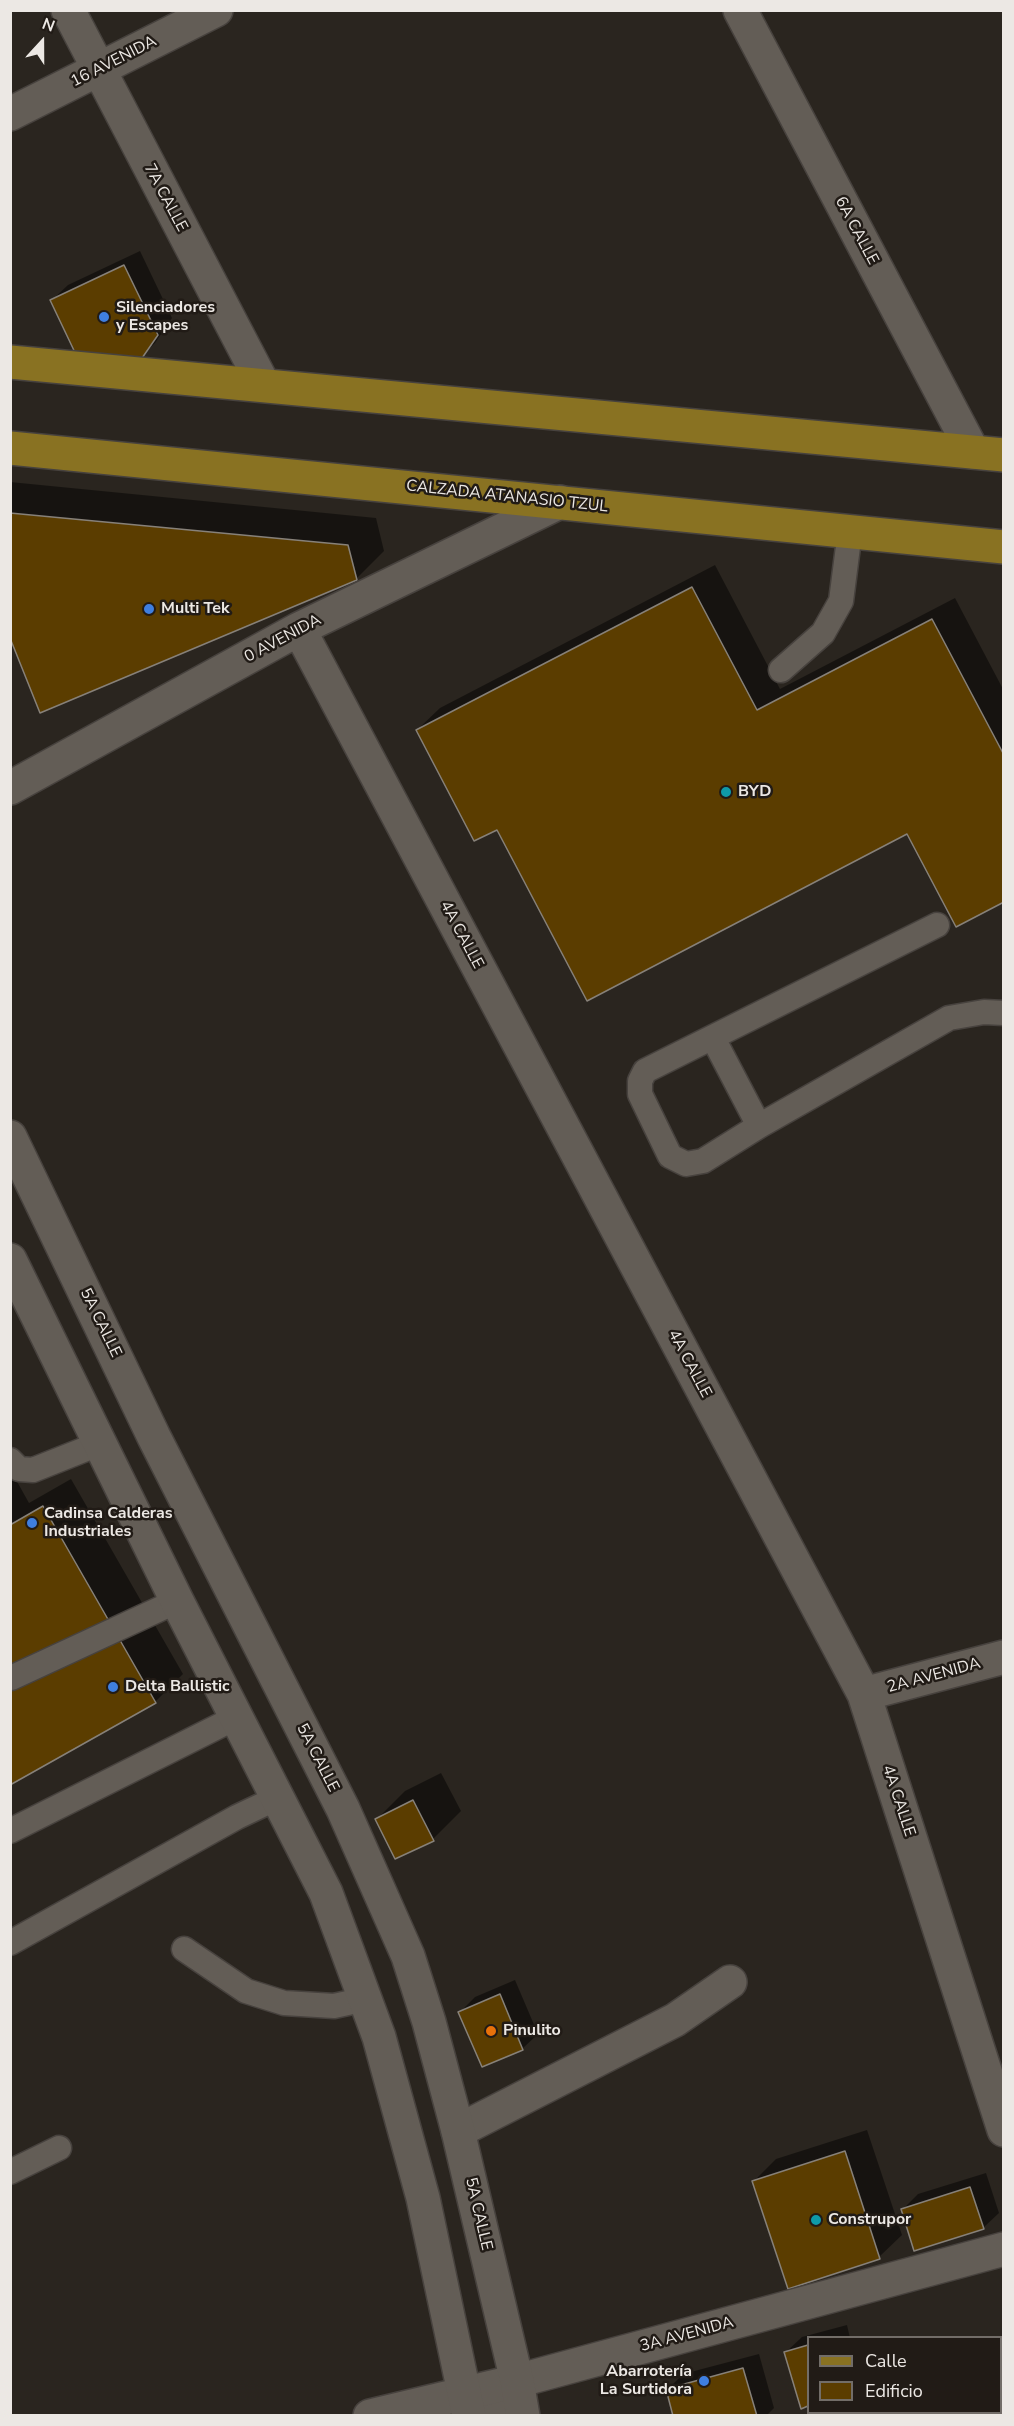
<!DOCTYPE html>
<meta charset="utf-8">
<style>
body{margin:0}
#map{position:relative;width:1014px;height:2426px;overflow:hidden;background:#2a251f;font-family:"Nunito Sans",sans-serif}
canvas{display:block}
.frame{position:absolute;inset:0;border:12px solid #ece8e4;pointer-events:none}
.legend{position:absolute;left:807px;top:2336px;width:195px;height:78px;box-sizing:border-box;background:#211b16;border:2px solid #726d68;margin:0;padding:8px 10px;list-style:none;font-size:18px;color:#ece8e4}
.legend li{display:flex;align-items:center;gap:12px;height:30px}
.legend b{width:30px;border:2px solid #726d68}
.north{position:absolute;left:12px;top:12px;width:60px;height:60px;-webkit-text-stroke:4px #211b16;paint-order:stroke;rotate:21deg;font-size:16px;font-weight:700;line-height:24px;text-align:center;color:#ece8e4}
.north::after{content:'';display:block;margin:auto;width:21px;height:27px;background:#ece8e4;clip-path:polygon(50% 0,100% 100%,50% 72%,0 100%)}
</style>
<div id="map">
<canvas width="1014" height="2426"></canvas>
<div class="frame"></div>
<ul class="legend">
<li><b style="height:8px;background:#897222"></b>Calle</li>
<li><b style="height:16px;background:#5b3d00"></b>Edificio</li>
</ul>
<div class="north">N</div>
</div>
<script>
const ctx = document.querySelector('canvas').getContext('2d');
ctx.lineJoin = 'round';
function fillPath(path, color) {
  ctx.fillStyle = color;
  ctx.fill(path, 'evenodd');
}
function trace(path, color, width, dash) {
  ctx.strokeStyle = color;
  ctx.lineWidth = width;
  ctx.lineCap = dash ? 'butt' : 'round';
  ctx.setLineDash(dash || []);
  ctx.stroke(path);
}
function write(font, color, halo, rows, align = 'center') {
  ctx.font = font + ' "Nunito Sans",sans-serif';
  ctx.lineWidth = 5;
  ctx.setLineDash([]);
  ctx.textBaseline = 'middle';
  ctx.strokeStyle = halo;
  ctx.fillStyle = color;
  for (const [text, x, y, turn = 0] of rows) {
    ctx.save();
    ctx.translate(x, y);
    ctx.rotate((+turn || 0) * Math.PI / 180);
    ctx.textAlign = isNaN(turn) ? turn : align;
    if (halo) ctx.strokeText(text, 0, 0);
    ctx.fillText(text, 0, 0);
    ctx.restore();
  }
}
fillPath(new Path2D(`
 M140,251L172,318L155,343L139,359L52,300L68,285Z
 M10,482L376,518L384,551L356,579L10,634Z
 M715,565L780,689L955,598L1004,691V901L908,832L497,828L417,730L440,708Z
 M10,1469L29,1503L71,1479L183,1674L155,1702L10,1783Z
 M441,1773L461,1811L433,1839L396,1857L377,1819L405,1791Z
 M515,1980L538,2034L522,2049L460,2012L475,1997Z
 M867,2130L902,2235L879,2257L754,2181L776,2159Z
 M986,2173L999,2213L983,2228L903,2209L918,2194Z
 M847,2325L850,2338H808V2405L802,2407L786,2352L802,2337Z
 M759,2354L774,2408L766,2416H675L668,2389L683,2374Z`), '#0007');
const building = new Path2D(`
 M124,265L158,335L140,361H79L50,300Z
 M10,513L348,545L357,580L40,713L10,638Z
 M692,587L757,710L932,619L1004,755V902L956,927L907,834L587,1001L497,830L474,841L416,730Z
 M43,1506L156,1703L10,1785V1525Z
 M413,1800L434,1841L395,1859L375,1819Z
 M500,1994L523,2050L482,2067L458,2012Z
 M845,2151L880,2259L788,2289L752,2181Z
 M970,2187L984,2229L914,2251L901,2209Z
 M808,2345V2406L801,2409L784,2352Z
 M743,2368L757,2416H673L666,2389Z`);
fillPath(building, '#5b3d00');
trace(building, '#878179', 1.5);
const service = new Path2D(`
 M781,670L823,633L841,601L850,531
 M937,925L645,1071L640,1081V1094L670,1156L686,1164L703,1161L759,1126L949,1018L984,1012L1004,1013
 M713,1038L759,1126
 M10,1460L19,1469L33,1470L101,1443
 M11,1678L177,1601
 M10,1831L237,1717
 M10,1943L237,1817L277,1798
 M184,1949L246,1991L284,2003L334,2006L366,1999
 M10,2172L59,2148`);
const minor = new Path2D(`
 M68,10L263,384
 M10,114L216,10
 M299,629L864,1694L1004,2130
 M10,788L299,629L560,502
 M864,1694L1004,1657
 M458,2131L675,2020L730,1982
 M493,2416L494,2401L517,2381L1004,2249`);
const tertiary = new Path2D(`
 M740,10L973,452
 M370,2416L517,2381`);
const secondary = new Path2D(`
 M10,1137L154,1437L343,1809L408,1956L429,2022L458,2131L517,2381L523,2416
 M10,1260L177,1601L326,1893L379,2037L423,2198L469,2416`);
const primary = new Path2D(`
 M10,362L1004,455
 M10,448L1004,547`);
trace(service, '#47423e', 27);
trace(minor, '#47423e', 36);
trace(tertiary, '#47423e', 36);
trace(secondary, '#47423e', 36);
trace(primary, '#47423e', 36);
trace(service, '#635d56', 24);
trace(minor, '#635d56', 33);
trace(tertiary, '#635d56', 33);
trace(secondary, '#635d56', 33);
trace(primary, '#897222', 33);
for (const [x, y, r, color] of [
 [104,317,6,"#3f7fe0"],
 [149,609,6,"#3f7fe0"],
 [726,792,6,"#0f9aa8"],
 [32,1523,6,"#3f7fe0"],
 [113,1687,6,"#3f7fe0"],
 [491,2031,6,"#e8710a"],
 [816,2220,6,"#0f9aa8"],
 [704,2381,6,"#3f7fe0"]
]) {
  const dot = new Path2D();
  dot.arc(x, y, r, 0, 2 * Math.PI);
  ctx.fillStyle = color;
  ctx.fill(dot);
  trace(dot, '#211b16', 2);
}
write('16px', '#ece8e4', '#211b16', [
 ["16 AVENIDA",114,62,-27],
 ["7A CALLE",165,198,62],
 ["6A CALLE",856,231,62],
 ["CALZADA ATANASIO TZUL",507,497,6],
 ["0 AVENIDA",283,639,-28],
 ["4A CALLE",461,935,62],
 ["5A CALLE",100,1323,64],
 ["4A CALLE",689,1364,62],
 ["2A AVENIDA",934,1676,-15],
 ["5A CALLE",317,1758,63],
 ["4A CALLE",898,1801,72],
 ["5A CALLE",478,2214,77],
 ["3A AVENIDA",687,2335,-15]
]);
write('bold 16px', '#ece8e4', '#211b16', [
 ["Silenciadores",116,308],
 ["y Escapes",116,326],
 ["Multi Tek",161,609],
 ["BYD",738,792],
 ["Cadinsa Calderas",44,1514],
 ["Industriales",44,1532],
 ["Delta Ballistic",125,1687],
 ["Pinulito",503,2031],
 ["Construpor",828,2220],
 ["Abarrotería",692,2372,"right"],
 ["La Surtidora",692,2390,"right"]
], 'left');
</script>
